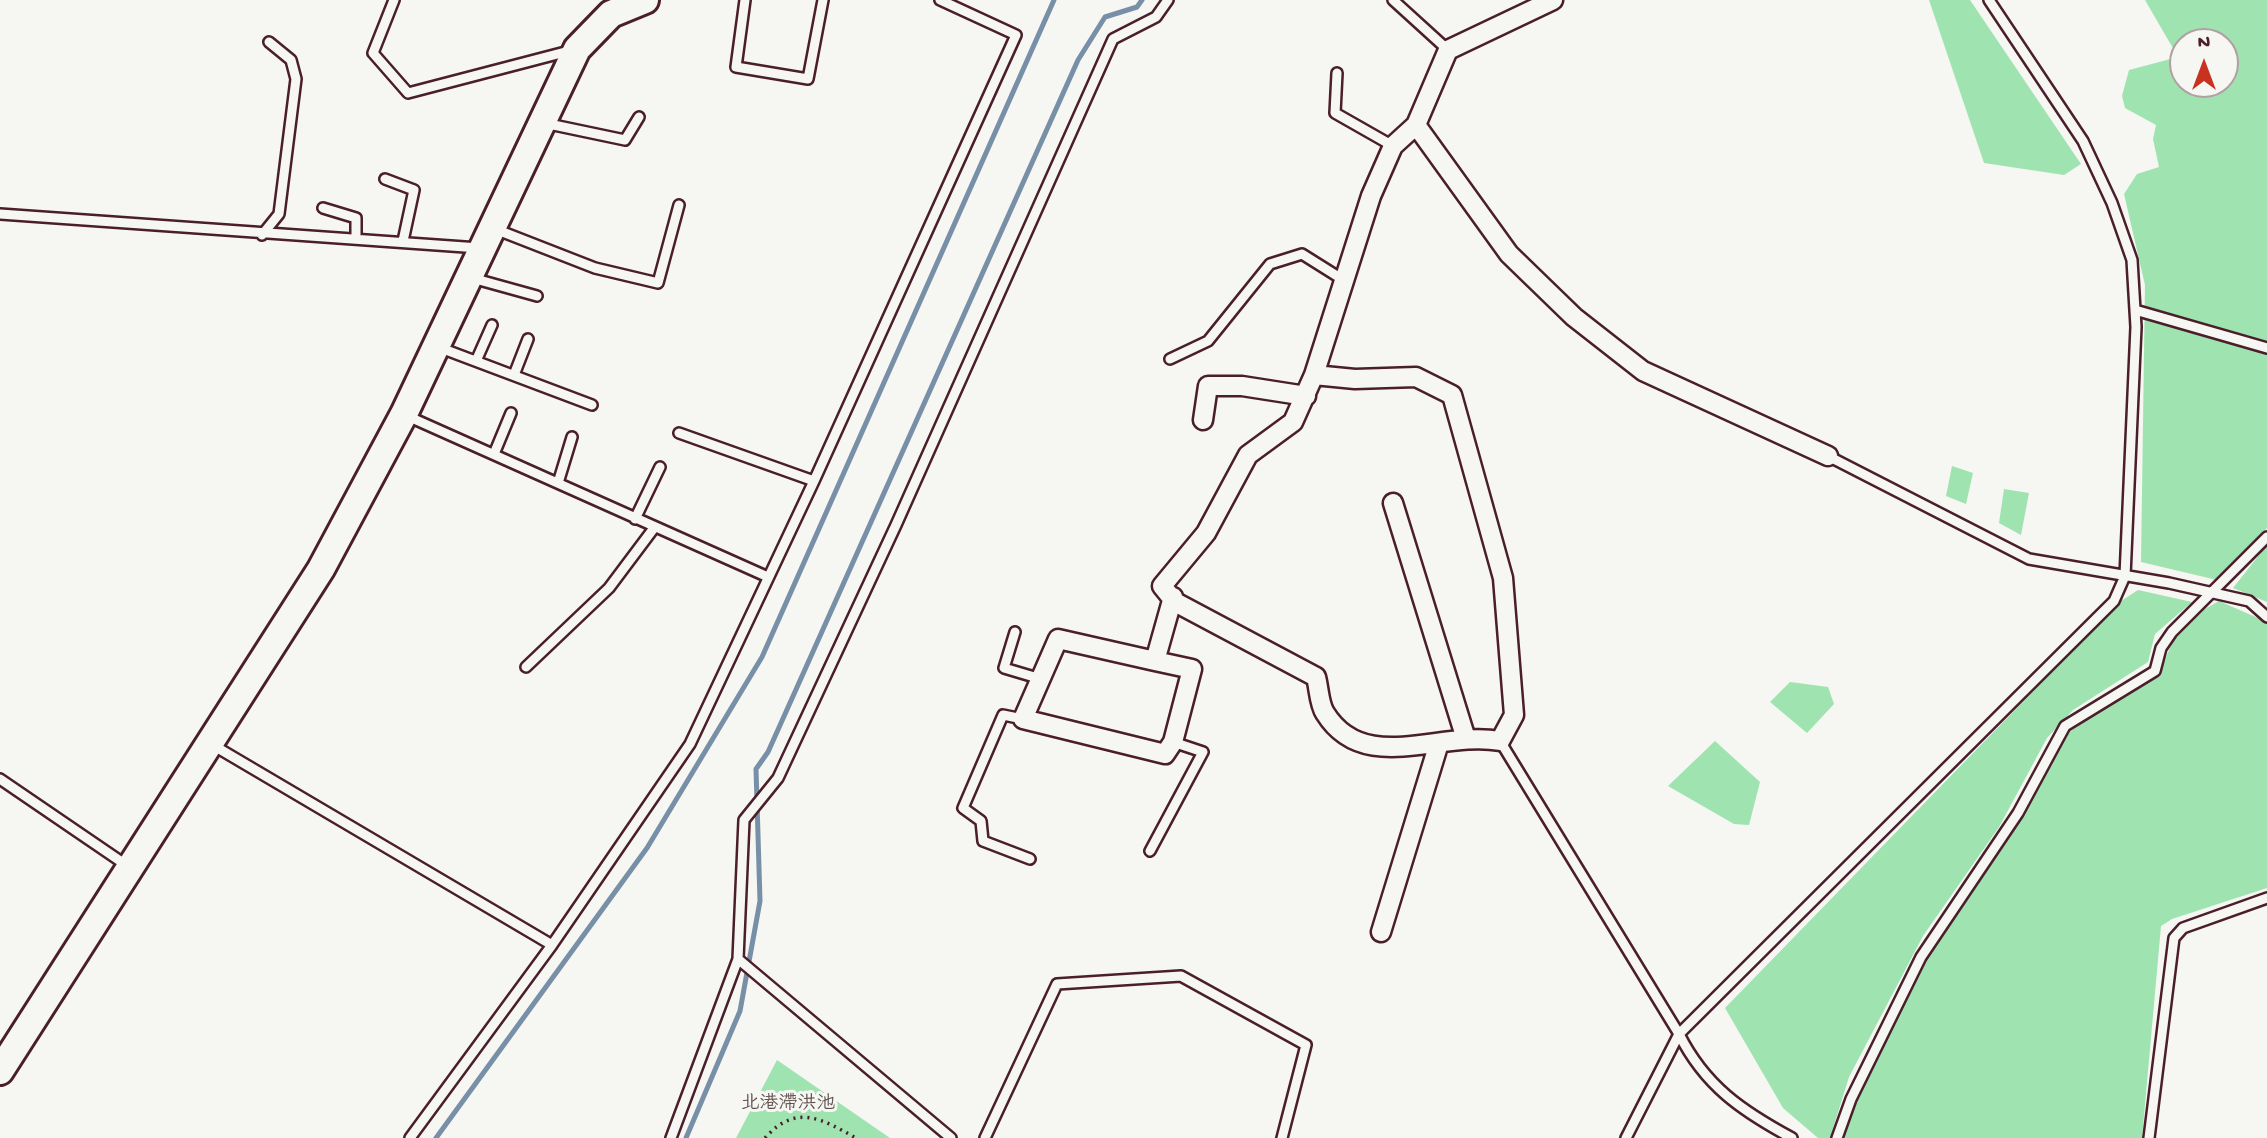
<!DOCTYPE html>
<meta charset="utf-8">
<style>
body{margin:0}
#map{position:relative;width:2267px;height:1138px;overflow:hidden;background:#f6f6f2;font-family:"Gochi Hand",sans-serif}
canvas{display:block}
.north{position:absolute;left:2169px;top:28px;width:70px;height:70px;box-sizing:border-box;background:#f6f6f2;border:2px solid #b1a0a2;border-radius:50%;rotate:0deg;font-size:19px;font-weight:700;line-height:28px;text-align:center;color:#4a1f2b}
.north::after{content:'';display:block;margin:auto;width:24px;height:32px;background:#c8321e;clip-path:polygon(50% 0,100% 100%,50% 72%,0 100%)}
</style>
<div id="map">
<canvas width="2267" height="1138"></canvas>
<div class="north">N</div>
</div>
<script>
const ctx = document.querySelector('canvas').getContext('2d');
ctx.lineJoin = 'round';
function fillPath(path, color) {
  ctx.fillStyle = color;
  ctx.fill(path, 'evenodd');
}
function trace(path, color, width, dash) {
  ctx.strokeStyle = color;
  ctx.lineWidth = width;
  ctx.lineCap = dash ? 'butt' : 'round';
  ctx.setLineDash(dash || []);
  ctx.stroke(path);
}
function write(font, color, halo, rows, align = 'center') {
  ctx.font = font + ' "Gochi Hand","LXGW WenKai TC",sans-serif';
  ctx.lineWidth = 6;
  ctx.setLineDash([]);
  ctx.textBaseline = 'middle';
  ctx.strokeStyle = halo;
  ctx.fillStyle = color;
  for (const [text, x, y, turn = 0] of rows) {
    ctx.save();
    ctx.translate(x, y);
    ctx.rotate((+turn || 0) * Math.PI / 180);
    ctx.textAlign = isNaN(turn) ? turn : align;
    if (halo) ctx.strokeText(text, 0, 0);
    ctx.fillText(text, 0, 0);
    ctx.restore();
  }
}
fillPath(new Path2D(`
 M1929,0H1970L2081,164L2064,175L1984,163Z
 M2145,0H2267V528L2217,580L2141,562L2145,285L2124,194L2137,174L2159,167L2153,139L2156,125L2125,108L2122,96L2129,70L2178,57ZM2183,42H2225V84H2183Z
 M1952,466L1973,473L1966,504L1946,496Z
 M2004,489L2029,493L2021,535L1999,523Z
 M2267,545V602L2233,588Z
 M2138,590L2192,602L2155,634L2148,662L2073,710L2047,738L1999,827L1923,936L1849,1077L1830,1138H1818L1783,1108L1725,1008L2121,601Z
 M2219,601L2267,622V888L2172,919L2161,926L2142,1138H1844L1859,1089L1923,965L2020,822L2069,732L2160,673L2172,642L2205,609Z
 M1790,682L1828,687L1834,704L1807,733L1770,702Z
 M1715,741L1760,782L1749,825L1734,824L1668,786Z
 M777,1060L890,1138H736Z`), '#9fe4b0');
trace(new Path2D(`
 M436,1138L647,848L762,657L1054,0
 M686,1138L740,1011L760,901L756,769L768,752L1078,60L1105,17L1137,7L1142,0`), '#7890a7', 5);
const lane = new Path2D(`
 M394,0L373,53L408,93L569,51
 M745,0L736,67L808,79L823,0
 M1393,0L1448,50
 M1337,73L1335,113L1393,146
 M544,123L625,140L639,117
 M385,179L414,190L403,241
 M323,208L356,218V237
 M0,214L479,248
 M495,229L595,268L658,283L679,205
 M262,235L279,214L296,79L291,60L269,42
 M472,278L537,296
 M2135,310L2267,348
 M438,347L592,405
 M1170,359L1208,341L1270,264L1302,254L1345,281
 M476,361L492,325
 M514,375L528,339
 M405,415L768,577
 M679,433L814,481
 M494,454L511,413
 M1828,456L2029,559L2169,583L2249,601L2267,617
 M558,483L572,437
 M635,519L660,467
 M1015,632L1004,668L1041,679
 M526,667L609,588L654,528
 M1023,719L1003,715L963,808L981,821L983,841L1030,859
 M1500,741L1679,1034C1705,1086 1742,1111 1792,1138
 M211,744L552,945
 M0,779L129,867
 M1150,851L1203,752L1173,742
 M738,959L951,1138
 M410,1138L552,945L690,744L814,481L1016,35L940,0
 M671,1138L738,959L744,820L778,778L896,525L1113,39L1156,17L1168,0
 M985,1138L1057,984L1181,976L1306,1045L1282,1138
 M1626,1138L1679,1034L2114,601L2125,576L2136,327L2132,260L2112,203L2083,141L1989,0
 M1837,1138L1851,1099L1921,957L2018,813L2065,726L2155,671L2161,648L2172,632L2267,537
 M2149,1138L2174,938L2183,928L2267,898`);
const street = new Path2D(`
 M1416,125L1509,254L1574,317L1643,371L1828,456
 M1314,375L1293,422L1248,455L1206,533L1162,586L1175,602L1316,677C1319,688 1319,704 1325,713C1364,776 1440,730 1500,741L1514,715L1503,578L1452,395L1416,377L1355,379L1314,375L1371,196L1393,146L1416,125L1448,50L1553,0
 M1203,420L1208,386H1242L1306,396
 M1393,503L1466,739
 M1155,661L1192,669L1173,742L1165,754L1023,719L1058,639L1155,661L1173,597
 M1381,932L1439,743`);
const secondary = new Path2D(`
 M0,1071L321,569L404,414L577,49L611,14L645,0`);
trace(lane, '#4a1f2b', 14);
trace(street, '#4a1f2b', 23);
trace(secondary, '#4a1f2b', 32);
trace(new Path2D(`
 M765,1138C796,1103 822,1119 856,1138`), '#4a1f2b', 3.5, [2, 5]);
trace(lane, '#f6f6f2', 9);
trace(street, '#f6f6f2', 18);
trace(secondary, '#f6f6f2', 26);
write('19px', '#5f504c', '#f6f6f2', [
 ["北港滯洪池",788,1105]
]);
</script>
